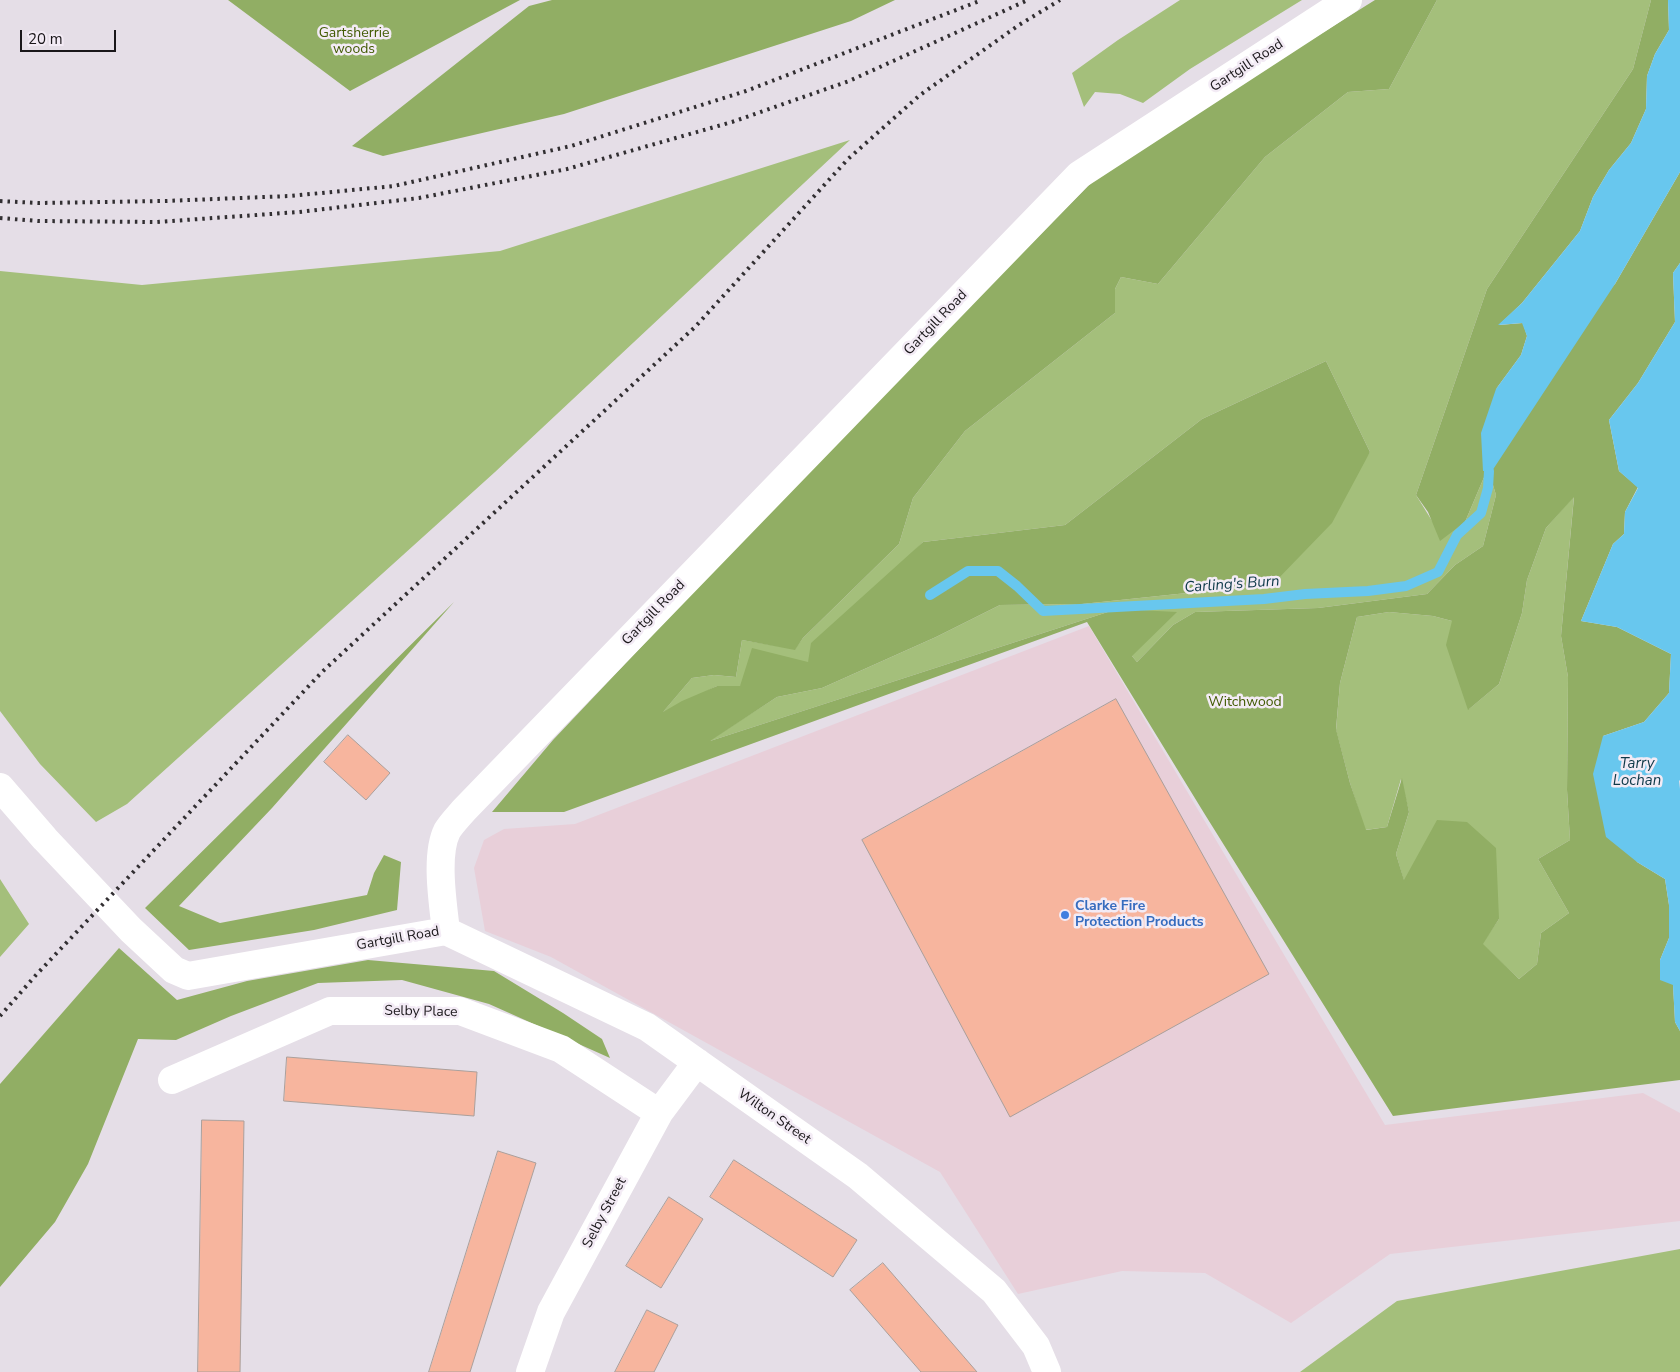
<!DOCTYPE html>
<style>
body{margin:0}
#map{position:relative;width:1680px;height:1372px;overflow:hidden;background:#e5dee7;font-family:"Nunito Sans",sans-serif}
canvas{display:block}
.scale{position:absolute;left:20px;top:30px;width:96px;height:22px;box-sizing:border-box;border:2px solid #1a171a;border-top:0;padding-left:6px;font-size:15px;line-height:18px;white-space:nowrap;color:#1a171a;-webkit-text-stroke:4px #f3ebf5;paint-order:stroke}
</style>
<div id="map">
<canvas width="1680" height="1372"></canvas>
<div class="scale">20 m</div>
</div>
<script>
const ctx = document.querySelector('canvas').getContext('2d');
ctx.lineJoin = 'round';
function fillPath(path, color) {
  ctx.fillStyle = color;
  ctx.fill(path, 'evenodd');
}
function trace(path, color, width, dash) {
  ctx.strokeStyle = color;
  ctx.lineWidth = width;
  ctx.lineCap = dash ? 'butt' : 'round';
  ctx.setLineDash(dash || []);
  ctx.stroke(path);
}
function write(font, color, halo, rows, align = 'center') {
  ctx.font = font + ' "Nunito Sans",sans-serif';
  ctx.lineWidth = 5;
  ctx.setLineDash([]);
  ctx.textBaseline = 'middle';
  ctx.strokeStyle = halo;
  ctx.fillStyle = color;
  for (const [text, x, y, turn = 0] of rows) {
    ctx.save();
    ctx.translate(x, y);
    ctx.rotate((+turn || 0) * Math.PI / 180);
    ctx.textAlign = isNaN(turn) ? turn : align;
    if (halo) ctx.strokeText(text, 0, 0);
    ctx.fillText(text, 0, 0);
    ctx.restore();
  }
}
fillPath(new Path2D(`
 M1089,626L1385,1125L1643,1093L1680,1113V1221L1390,1254L1291,1323L1205,1273L1122,1271L1018,1294L940,1172L551,957L485,931L474,868L484,840L504,829L575,824Z`), '#e8cfd9');
fillPath(new Path2D(`
 M1180,0H1302L1190,69L1143,103L1120,94L1095,92L1084,107L1072,73L1118,40Z
 M1437,0H1651L1633,69L1487,289L1416,495L1434,524L1465,522L1485,475H1490L1496,495L1483,546L1455,565L1427,594L1318,608L1195,612L1173,625L1137,662L1132,656L1117,609L707,742L777,697L822,688L936,637L1000,605L1082,604L1273,584L1370,452L1326,361L1202,419L1065,525L923,542L808,662L740,686H717L662,713L692,678L714,675L736,677L742,640L795,649L803,638L899,544L913,498L965,431L1115,313V289L1121,277L1158,284L1265,157L1348,92L1389,89Z
 M850,140L495,472L127,804L96,822L40,764L0,711V271L142,285L500,251Z
 M1574,496L1561,636L1568,677L1567,790L1570,840L1538,859L1569,913L1541,933L1537,964L1519,979L1482,944L1499,919L1404,881L1396,854L1409,812L1401,779L1387,827L1365,830L1350,783L1336,730L1340,683L1357,617L1389,612L1433,616L1452,621L1469,709L1499,684L1522,613L1527,580L1546,528Z
 M0,879L29,924L0,957Z
 M1680,1249V1372H1300L1397,1301Z`), '#a4bf7b');
fillPath(new Path2D(`
 M228,0H520L350,91Z
 M552,0H895L851,21L564,114L383,156L352,146L529,6Z
 M1375,0H1437L1389,89L1348,92L1265,157L1158,284L1121,277L1115,289V313L965,431L913,498L899,544L803,638L795,650L742,640L736,677L714,675L692,678L663,712L682,701L717,686H740L752,648L808,662L811,643L923,542L1065,525L1202,419L1326,361L1370,452L1332,523L1273,584L1082,604L1000,605L936,637L822,688L777,697L710,741L1117,609L1177,612L1132,656L1137,662L1173,625L1195,612L1318,608L1427,594L1455,565L1483,546L1496,495L1490,475H1485L1465,522L1440,541L1428,512L1416,495L1487,289L1633,69L1651,0H1668L1669,30L1655,54L1647,76L1646,109L1631,143L1609,170L1593,197L1580,231L1522,303L1499,325L1523,323L1527,336L1521,355L1496,389L1615,284L1680,172V263L1673,273L1675,322L1638,383L1609,420L1619,471L1638,487L1625,512L1624,534L1613,544L1581,621L1617,627L1671,654L1669,693L1644,722L1603,736L1637,862L1665,879L1669,905V938L1660,960L1673,984L1675,1022L1680,1031V1080L1393,1116L1204,813L1087,622L564,812H492L553,740L839,438L1106,168ZM1574,497L1561,636L1568,677L1567,790L1570,840L1538,859L1569,913L1541,933L1537,964L1519,979L1483,944L1499,919L1496,848L1467,822L1437,820L1404,880L1396,854L1409,812L1402,778L1387,827L1366,830L1350,783L1336,729L1340,683L1357,617L1389,612L1433,616L1452,621L1446,645L1468,710L1499,684L1522,613L1527,580L1546,528Z
 M454,602L272,808L179,906L220,923L367,895L374,873L384,855L401,862L397,910L314,930L189,950L145,908Z
 M119,948L177,1000L247,981L368,960L494,971L563,1013L602,1039L610,1058L489,1004L402,980L318,983L231,1016L176,1040L138,1039L88,1164L55,1222L0,1287V1084Z`), '#91ae64');
fillPath(new Path2D(`
 M1668,0H1680V172L1615,284L1492,471H1483L1481,433L1496,389L1521,355L1527,336L1522,323L1498,325L1522,303L1580,231L1593,197L1609,170L1631,143L1646,109L1647,76L1655,54L1669,30Z
 M1680,263V780L1679,781L1680,789V1031L1675,1022L1673,985L1660,980V960L1669,938V905L1665,879L1637,862L1606,837L1593,774L1603,736L1644,722L1669,693L1671,654L1617,627L1581,621L1613,544L1624,534L1625,512L1638,488L1619,471L1609,420L1638,383L1675,322L1673,273Z`), '#68c7ee');
trace(new Path2D(`
 M930,595L968,571H998L1017,586L1043,611L1264,599L1305,594L1368,591L1406,586L1438,572L1457,535L1481,513L1488,488L1489,471`), '#68c7ee', 10);
const building = new Path2D(`
 M1116,699L1269,974L1010,1117L862,840Z
 M348,735L390,773L366,800L324,762Z
 M287,1057L477,1072L474,1116L284,1101Z
 M202,1120L244,1121L240,1372H198Z
 M498,1151L536,1163L470,1372H429Z
 M734,1160L857,1240L833,1277L710,1197Z
 M669,1197L703,1219L661,1288L626,1266Z
 M883,1263L977,1372H921L850,1290Z
 M647,1310L678,1325L654,1372H615Z`);
fillPath(building, '#f7b59e');
trace(building, '#aa9f9b', 1);
trace(new Path2D(`
 M0,787L45,839L131,930L174,970L188,976L446,931
 M446,931C443,904 435,855 447,831C451,824 459,816 464,810L1079,175L1348,0
 M446,931L647,1027L858,1176L994,1291L1036,1346L1047,1372
 M172,1080L330,1011H460L561,1049L659,1113
 M530,1372L551,1312L659,1113L697,1062`), '#fff', 28);
trace(new Path2D(`
 M0,201L39,203L165,201L290,196L394,186L571,146L746,91L982,0
 M0,218L38,221L157,222L299,212L419,198L567,169L732,122L849,81L1028,0
 M0,1016L36,975L322,672L695,327L848,159L920,95L1019,25L1060,0`), '#312e31', 4, [2.5, 5]);
for (const [x, y, r, color] of [
 [1065,915,5,"#3f7fe0"]
]) {
  const dot = new Path2D();
  dot.arc(x, y, r, 0, 2 * Math.PI);
  ctx.fillStyle = color;
  ctx.fill(dot);
  trace(dot, '#f3ebf5', 2);
}
write('14px', '#425b04', '#f3ebf5', [
 ["Gartsherrie",354,34],
 ["woods",354,50],
 ["Witchwood",1245,703]
]);
write('14px', '#1a171a', '#f3ebf5', [
 ["Gartgill Road",1247,66,-33],
 ["Gartgill Road",936,323,-46],
 ["Gartgill Road",654,613,-46],
 ["Gartgill Road",398,939,-10],
 ["Selby Place",421,1012,1],
 ["Wilton Street",774,1117,35],
 ["Selby Street",605,1213,-62]
]);
write('bold 14px', '#366cbe', '#f3ebf5', [
 ["Clarke Fire",1075,907],
 ["Protection Products",1075,923]
], 'left');
write('italic 15px', '#0e3949', '#f3ebf5', [
 ["Carling's Burn",1232,585,-4],
 ["Tarry",1637,764],
 ["Lochan",1637,781]
]);
</script>
